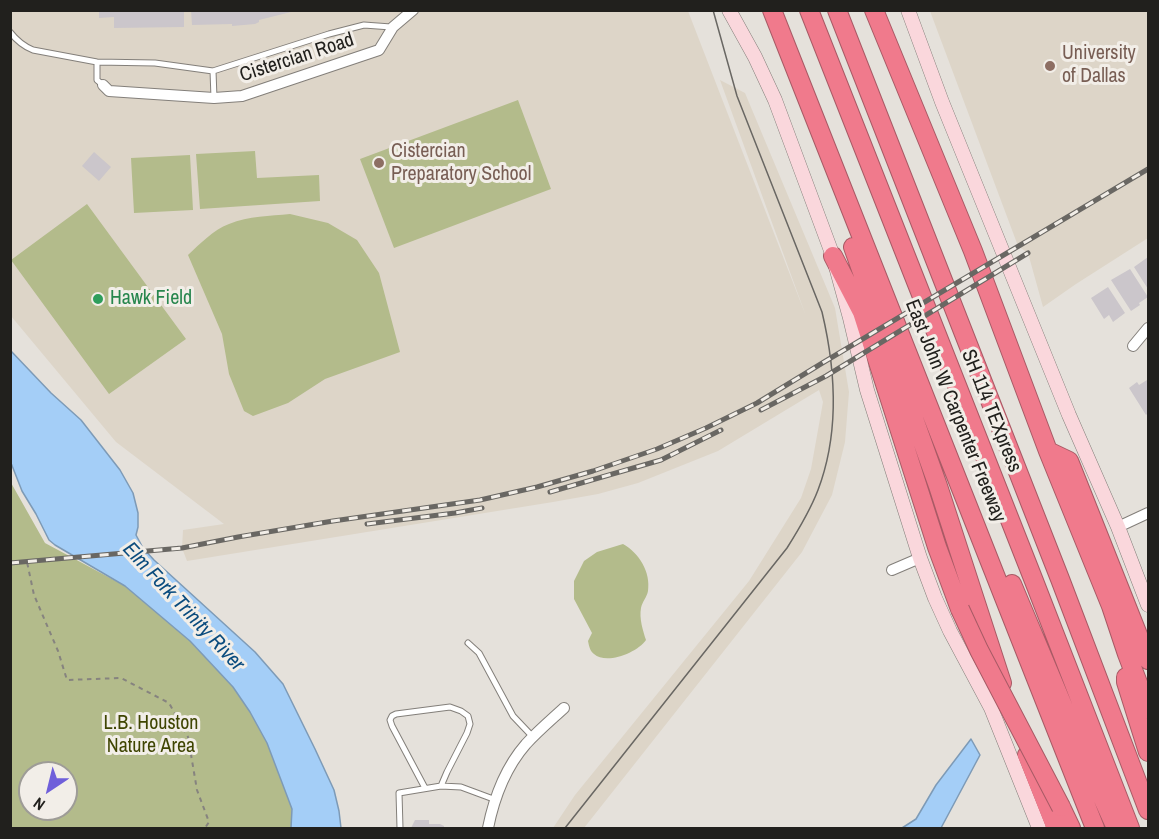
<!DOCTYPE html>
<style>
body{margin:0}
#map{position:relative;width:1159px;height:839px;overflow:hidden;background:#e5e1db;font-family:"Archivo Narrow",sans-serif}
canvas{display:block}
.frame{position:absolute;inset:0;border:12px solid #21201d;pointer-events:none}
.north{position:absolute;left:18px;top:761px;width:60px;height:60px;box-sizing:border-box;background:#f2eee8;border:2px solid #9e9c97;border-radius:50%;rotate:215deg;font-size:16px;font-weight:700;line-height:24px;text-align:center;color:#21201d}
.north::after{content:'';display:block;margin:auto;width:21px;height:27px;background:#6f5fda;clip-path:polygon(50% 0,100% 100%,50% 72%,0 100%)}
</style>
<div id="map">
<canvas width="1159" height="839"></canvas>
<div class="frame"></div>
<div class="north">N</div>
</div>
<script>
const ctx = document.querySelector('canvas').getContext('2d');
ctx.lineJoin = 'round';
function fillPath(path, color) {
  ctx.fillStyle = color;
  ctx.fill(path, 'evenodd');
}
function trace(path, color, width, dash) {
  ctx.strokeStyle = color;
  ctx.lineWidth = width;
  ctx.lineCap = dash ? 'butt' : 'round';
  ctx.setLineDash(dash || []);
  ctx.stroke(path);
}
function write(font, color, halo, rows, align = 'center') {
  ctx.font = font + ' "Archivo Narrow",sans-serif';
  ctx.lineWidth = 6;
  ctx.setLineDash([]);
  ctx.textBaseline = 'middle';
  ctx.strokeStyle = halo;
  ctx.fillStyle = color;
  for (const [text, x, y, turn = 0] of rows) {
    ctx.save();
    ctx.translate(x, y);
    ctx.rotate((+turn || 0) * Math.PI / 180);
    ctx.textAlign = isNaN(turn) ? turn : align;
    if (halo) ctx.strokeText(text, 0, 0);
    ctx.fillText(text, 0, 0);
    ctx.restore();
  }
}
fillPath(new Path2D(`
 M10,11H688L806,316L720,80L745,93L835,308L849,392L845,442L832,495L802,552L584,828H553L575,795L749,581L801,498L811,469L823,402L819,390L718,451L638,483L598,494L553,502L187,561L182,548L183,530L224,524L116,442L11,316Z
 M930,11H1148V238L1076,284L1043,307L1028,253L1018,246Z`), '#ddd5c8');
fillPath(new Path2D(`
 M518,100L551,189L394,248L360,159Z
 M255,151L257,178L319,175L320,201L200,209L196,154Z
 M190,155L193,210L134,213L131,158Z
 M87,204L186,339L109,394L11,260Z
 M290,214L328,223L357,240L379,273L400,352L325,379L288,403L253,416L244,411L229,374L222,334L188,255C200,244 213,230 229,224C249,216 270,216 290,214Z
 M10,481L45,543L125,586L190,641L233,687L250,712L267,743L292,809L291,828H11ZM30,773H66V809H30Z
 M623,544C639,553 651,572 648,591C647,597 642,602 641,608C639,618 643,631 646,640C637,653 606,665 594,654C590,651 589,646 588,641L592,633L574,599V581L584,561L597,552Z`), '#b3bb8b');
const water = new Path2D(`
 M11,351L51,393L81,420L120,470L133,493L138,513V527L136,535L143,548L154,560L255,652L283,684L315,749L334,790L339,811L341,828H291L292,809L267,743L250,712L233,687L190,641L125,586L55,545L49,540L36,514L22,491L11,463Z
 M971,739L980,755L941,828H902L916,819L936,785Z`);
fillPath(water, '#a4cef7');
trace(water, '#7d9ab6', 1.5);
fillPath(new Path2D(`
 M99,10H184V27L114,28V17L99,18Z
 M191,10H295V11L259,20V22L255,24L232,26V24L192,25Z
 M94,152L111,167L99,181L82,166Z
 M1148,257V289L1134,267Z
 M1130,269L1148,297L1139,303L1140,305L1131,311L1111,280Z
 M1108,287L1125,313L1113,322L1109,315L1104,319L1091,298Z
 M1147,380L1148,382V413L1146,415L1129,388L1137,382L1139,385Z
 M415,820H429V824H440L444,826V828H411Z`), '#cbc6cb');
const lane = new Path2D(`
 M10,32C17,41 23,46 33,50L97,62L155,63L213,71L329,34L364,25L391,27
 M97,62V80L103,85
 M213,71L214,98
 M468,643L479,653L513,716L532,736
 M425,788L392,726L390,720L392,716L396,714L450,707L461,711L468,716L470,724L467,733L447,772L441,786
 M400,828L399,793L441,786L461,787L496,800`);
const street = new Path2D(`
 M103,85L109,91L214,98L242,96L379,50L393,27L413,10
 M1133,346L1148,328
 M1118,527L1148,513
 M892,570L920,558
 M488,828C494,798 506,767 526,744C538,731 551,720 564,708`);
const secondary = new Path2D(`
 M729,10L755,57L775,100L833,256L850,318L867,390L920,558L935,598L950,631L991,708L1039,828
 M908,10L942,102L1069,415L1118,527L1148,605`);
const highway = new Path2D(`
 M772,10L1095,828
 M809,10L1034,581L1130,828
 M837,10L1060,579L1148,810
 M874,10L973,251L1048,451L1111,606L1127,654L1148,709
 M853,247L938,486L1002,683
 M833,256L862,312L937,547L960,609
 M1048,451L1069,461L1148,660
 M1012,584L1093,777L1116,828
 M1126,677V682L1148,752
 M1027,755L1056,828
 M1061,807L1071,828`);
trace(lane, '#837f7a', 7);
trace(street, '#837f7a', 12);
trace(secondary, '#837f7a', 15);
trace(highway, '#a85a65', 20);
trace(new Path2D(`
 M10,563L27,562L34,595L58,651L67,680L121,678L169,703L188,737L197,790L209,822L205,828`), '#86837f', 2, [4.5, 4.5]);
trace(lane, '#fff', 5);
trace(street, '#fff', 10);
trace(secondary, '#fad7dc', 14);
trace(highway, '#f07a8c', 18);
trace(new Path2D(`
 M565,828L787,548C799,529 810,511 818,490C840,432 836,371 822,312L737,96L713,10`), '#696763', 1.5);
const rail = new Path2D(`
 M761,410L826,376L1028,253
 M550,492L661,460L721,430
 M367,524L455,513L482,508
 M10,563L182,548L238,537L333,521L480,500L537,487L593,471L657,449L706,428L757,403L824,362L1148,169`);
trace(rail, '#696763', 5);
trace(rail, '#f2eee8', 3, [9]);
const highwayBridge = new Path2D(`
 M960,609L979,650L1061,807`);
trace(highwayBridge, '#a85a65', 20, []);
trace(highwayBridge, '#f07a8c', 18);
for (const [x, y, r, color] of [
 [1050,66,6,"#8d6e63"],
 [379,163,6,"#8d6e63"],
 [98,299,6,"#2e9e5b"]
]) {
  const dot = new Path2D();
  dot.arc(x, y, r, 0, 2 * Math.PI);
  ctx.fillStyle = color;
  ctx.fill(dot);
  trace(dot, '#f2eee8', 2);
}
write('20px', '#785e54', '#f2eee8', [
 ["University",1062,54],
 ["of Dallas",1062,77],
 ["Cistercian",391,152],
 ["Preparatory School",391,175]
], 'left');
write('20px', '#21201d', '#f2eee8', [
 ["Cistercian Road",297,58,-18],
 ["East John W Carpenter Freeway",955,411,68],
 ["SH 114 TEXpress",991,411,68]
]);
write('20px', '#27864d', '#f2eee8', [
 ["Hawk Field",110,299]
], 'left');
write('20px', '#3f4502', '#f2eee8', [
 ["L.B. Houston",151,724],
 ["Nature Area",151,747]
]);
write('italic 21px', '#0b4c7e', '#f2eee8', [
 ["Elm Fork Trinity River",183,607,47]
]);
</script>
